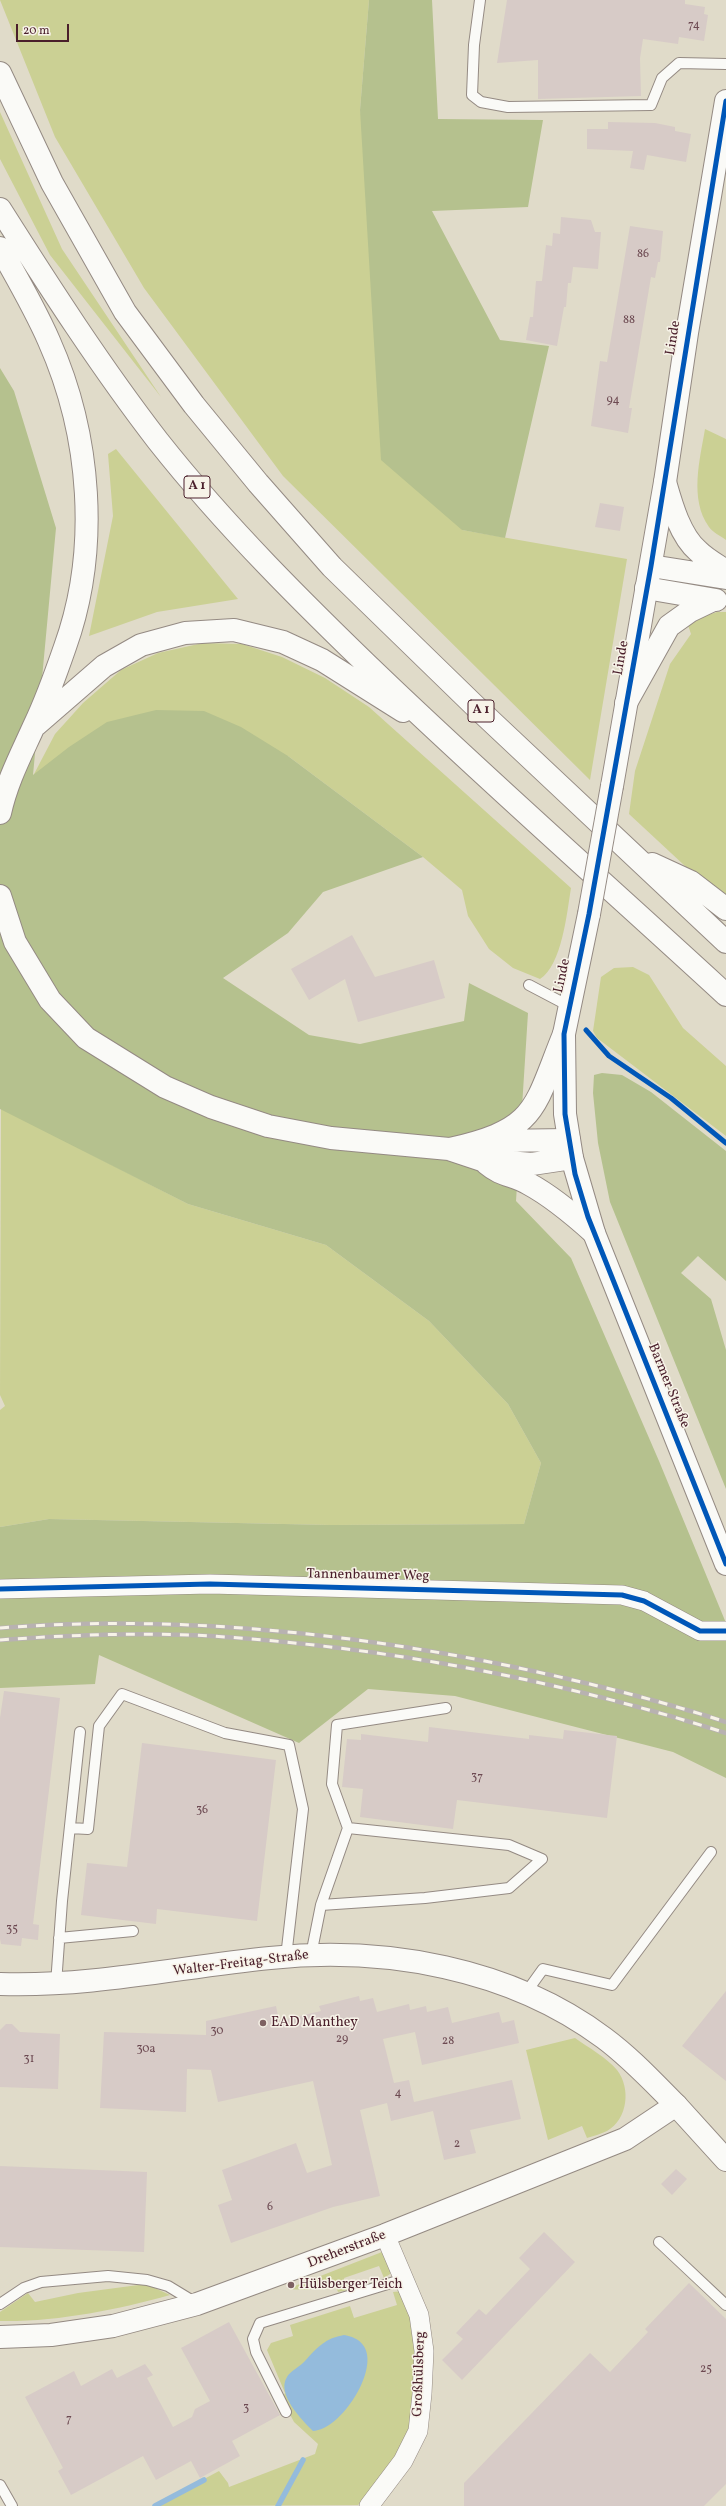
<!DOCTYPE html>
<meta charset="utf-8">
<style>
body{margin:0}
#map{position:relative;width:726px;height:2506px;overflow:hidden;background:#e0dbc9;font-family:Vollkorn,serif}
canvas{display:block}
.scale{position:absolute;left:16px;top:24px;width:53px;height:18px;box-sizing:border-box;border:2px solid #4a1f2b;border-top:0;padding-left:5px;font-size:12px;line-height:14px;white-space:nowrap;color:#4a1f2b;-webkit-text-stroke:3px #f7f3e8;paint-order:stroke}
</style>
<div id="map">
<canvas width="726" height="2506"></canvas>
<div class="scale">20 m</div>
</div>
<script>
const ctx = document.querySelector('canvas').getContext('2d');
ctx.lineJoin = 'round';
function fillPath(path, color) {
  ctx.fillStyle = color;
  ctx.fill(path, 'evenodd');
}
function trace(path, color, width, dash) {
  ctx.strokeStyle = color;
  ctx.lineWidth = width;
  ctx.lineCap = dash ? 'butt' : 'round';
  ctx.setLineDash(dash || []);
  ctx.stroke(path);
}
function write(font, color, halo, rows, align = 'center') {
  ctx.font = font + ' Vollkorn,serif';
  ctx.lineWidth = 3;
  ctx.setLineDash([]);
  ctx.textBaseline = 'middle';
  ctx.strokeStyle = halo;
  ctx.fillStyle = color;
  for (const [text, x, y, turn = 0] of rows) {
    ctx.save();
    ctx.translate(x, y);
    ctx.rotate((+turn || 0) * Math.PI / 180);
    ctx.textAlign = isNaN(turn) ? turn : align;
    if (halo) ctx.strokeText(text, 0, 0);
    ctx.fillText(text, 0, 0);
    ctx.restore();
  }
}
fillPath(new Path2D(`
 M0,0H369L360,110L462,530L627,559L590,780L283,476L144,288L55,137Z
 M0,112L62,249L161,397L50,255L0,159Z
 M705,429L726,439V540C721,536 712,532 709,527C689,499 700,459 705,429Z
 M116,449L238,599L157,612L89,636L113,516L108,454Z
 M717,612H726V900L713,892L629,814L635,771L670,664L691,634L687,622Z
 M203,643L242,644L282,657L325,678L369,707L571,888C567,912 562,965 540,979L513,968L489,949L468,916L462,890L423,857L288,756L33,776L55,734L83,703L121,670L158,653Z
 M633,967L649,975L683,1028L726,1066V1136L597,1038L593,1031L601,977L614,968Z
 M1,1108L188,1204L326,1245L429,1321L508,1404L541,1463L524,1524L331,1525L49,1519L0,1527V1410L5,1406L0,1395Z
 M575,2038C589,2048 606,2057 617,2070C631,2088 628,2119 607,2131C601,2134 593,2136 587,2138L582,2126L548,2140L526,2050Z
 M382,2252L390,2266V2274L384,2278L379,2266L344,2278L348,2290L338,2292L334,2281L307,2290L287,2289Z
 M146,2284L170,2295C116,2310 57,2322 0,2321V2312L28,2293L35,2302L78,2293Z
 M403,2291L417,2324L415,2410L404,2445L370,2494L358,2505L154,2506L219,2471L228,2483L229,2487L315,2454L318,2444L294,2422L282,2399L285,2393L267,2350L271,2343L293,2336L290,2325L350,2306L354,2318L397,2305L393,2292Z`), '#cbd094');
fillPath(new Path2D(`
 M369,0H432L438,119L543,120L528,207L432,211L500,340L549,346L505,538L462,530L381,460L360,110Z
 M0,368L14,391L56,528L33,775L69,747L107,722L156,710L204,711L241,727L288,756L423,857L323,892L288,933L223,978L309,1035L360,1044L464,1021L469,983L528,1013L516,1201L571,1258L659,1461L726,1623V1778L673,1752L455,1696L368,1689L299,1743L99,1655L95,1684L0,1688V1527L49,1519L331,1525L524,1524L541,1463L508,1404L429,1321L326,1245L188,1204L0,1109Z
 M602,1073L622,1075L651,1092L726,1151V1281L698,1256L681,1273L711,1299L726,1350V1489L610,1202L598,1143L593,1093L594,1075Z`), '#b5c18e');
fillPath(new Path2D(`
 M344,2335C351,2336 359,2339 363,2345C381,2368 341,2430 313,2431C302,2420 276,2394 287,2377C291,2370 300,2367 305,2361C317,2347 326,2338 344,2335Z`), '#94bbdc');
trace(new Path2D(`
 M155,2506L204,2480
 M278,2506L303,2460`), '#94bbdc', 5.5);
fillPath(new Path2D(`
 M507,0H685V4L705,7L704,14L708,15L704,41L679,37L678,44L643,39L640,58L641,96L538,99V60L497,63Z
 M608,122L655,123L675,127V131L691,134L686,162L647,155L644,170L630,168L633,151L587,149V129H608Z
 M561,217L591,220L595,232H601L598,269L573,267L571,283H568L566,307H564L557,346L526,340L530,317H533L536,281H542L546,245L552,246L553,233L560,234Z
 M630,226L663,231L660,262H658L655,278L651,277L629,408H632L628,433L591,426L600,361L607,362Z
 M600,503L624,507L620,531L595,527Z
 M352,935L375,977L434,960L445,998L358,1022L345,979L309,1000L291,969Z
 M4,1691L60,1698L33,1924L39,1925L38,1940L22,1938L21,1946L1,1944L0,1939V1718Z
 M429,1727L529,1739V1735L563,1739L564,1730L617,1736L607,1818L457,1800L453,1829L360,1817L363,1789L342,1787L347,1739L361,1740V1734L428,1742Z
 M142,1743L276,1760L257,1921L157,1909L156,1924L81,1915L87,1863L127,1867Z
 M726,1991V2081L682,2046Z
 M359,1996L360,2001L373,1998L377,2012L409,2004L410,2010L426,2006L427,2012L448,2007L452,2023L499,2012L502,2023L514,2020L519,2043L422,2065L415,2032L383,2039L394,2083L409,2080L414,2102L512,2080L521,2119L470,2130L476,2153L444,2160L433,2111L391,2121L387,2103L360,2110L380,2196L333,2207L231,2243L218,2205L232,2200L222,2170L296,2143L307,2173L332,2165L313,2081L218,2102L211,2070L187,2069L186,2112L100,2108L104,2032L206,2035V2021L276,2006L279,2021L321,2011L319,2006Z
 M6,2024H12L20,2032L60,2034L58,2089L0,2087V2030Z
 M0,2166L147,2172L144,2252L0,2247Z
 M676,2169L687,2179L672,2195L661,2184Z
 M544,2232L575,2262L462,2380L442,2360L463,2339L456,2333L479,2309L486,2315L530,2269L519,2258Z
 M689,2283L726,2319V2484L704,2506H464V2483L590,2353L610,2372L648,2332L645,2329Z
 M229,2322L280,2415L232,2441L240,2456L200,2478L191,2461L156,2480L143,2456L71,2495L58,2471L63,2468L25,2397L74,2371L81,2386L112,2369L117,2378L145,2364L153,2375L147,2378L173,2427L192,2417L195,2409L210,2401L181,2348Z`), '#d7cbc7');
const service = new Path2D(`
 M480,0L474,45L472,95L481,102L508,107L651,105L662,78L679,63L726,64
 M529,985L569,1006
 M70,1828L88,1829L99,1726L122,1694L225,1733L289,1745L303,1809L286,1957
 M348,1828L332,1784L337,1725L446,1708
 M59,1938L133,1931
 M311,1955L321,1905L348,1828L509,1845L542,1859L509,1888L425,1898L321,1905
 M56,1984L62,1901L80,1732
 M525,1994L543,1969L612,1985L711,1852
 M659,2242L726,2305
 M0,2304L24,2288L41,2282L108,2276L147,2280L168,2286L196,2303
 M286,2412L256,2352L253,2339L260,2323L404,2279
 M0,2485L12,2506`);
const minor = new Path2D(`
 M0,1589L210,1584L622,1595L644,1601L700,1631H726
 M369,2506L403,2461L418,2431L422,2394L424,2351L419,2315L385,2235`);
const tertiary = new Path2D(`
 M0,1984C93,1987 179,1967 270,1958C385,1946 510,1968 604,2038C631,2058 653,2082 676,2105`);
const secondary = new Path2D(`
 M0,2337L51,2335L113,2326L197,2304L385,2235L625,2139L676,2105L726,2160`);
const primary = new Path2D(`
 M612,786L665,482L687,333L726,101
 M589,914L564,1034L565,1114L572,1158L594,1233L726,1564`);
const motorway = new Path2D(`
 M0,73L52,183L125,312L194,405L258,483L332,567L476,707L726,942
 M0,209C50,288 101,367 158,441C226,527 305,605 384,681C496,788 612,890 726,995
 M0,248C17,278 35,309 49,341C91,435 100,550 65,647C56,673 46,701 34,726C21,755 7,781 0,813
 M665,482C671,503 680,536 698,551C706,559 717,565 726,571
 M651,566L726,578
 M646,588L716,600
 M626,703L669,626L690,611L713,600
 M36,725L104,666L141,645L185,633L234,630L283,642L322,660L403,711
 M652,864L691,882L726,909
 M0,896L15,942L50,1000L86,1038L165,1087L211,1107L268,1126L331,1138L449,1149L482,1160L532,1164L572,1158
 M492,1141L569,1140
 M450,1149C538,1129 533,1110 564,1034
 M487,1164C501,1176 514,1175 529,1184C553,1197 574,1215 594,1233`);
trace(service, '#948a83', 12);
trace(minor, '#948a83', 20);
trace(tertiary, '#948a83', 24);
trace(secondary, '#948a83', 24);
trace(primary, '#948a83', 24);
trace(motorway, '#948a83', 24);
trace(service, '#fafaf7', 10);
trace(minor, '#fafaf7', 19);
trace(tertiary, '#fafaf7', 22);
trace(secondary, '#fafaf7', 22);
trace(primary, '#fafaf7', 22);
trace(motorway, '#fafaf7', 22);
const rail = new Path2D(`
 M0,1628C169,1615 335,1631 500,1664C577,1680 652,1698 726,1722
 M0,1640C69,1635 141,1632 211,1636C385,1647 560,1680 726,1733`);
trace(rail, '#b8b2b1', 4.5);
trace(rail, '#f7f3e8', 3, [9]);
const primaryBridge = new Path2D(`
 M589,914L612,786`);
trace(primaryBridge, '#948a83', 24, []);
trace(primaryBridge, '#fafaf7', 22);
trace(new Path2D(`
 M726,101L651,566L589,914L564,1034L565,1114L575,1174L588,1217L726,1564
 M586,1030L609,1056L671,1098L726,1143
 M0,1589L210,1584L622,1595L644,1601L700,1631H726`), '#0057b8', 5);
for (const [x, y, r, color] of [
 [263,2023,4,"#7e6162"],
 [291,2285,4,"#7e6162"]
]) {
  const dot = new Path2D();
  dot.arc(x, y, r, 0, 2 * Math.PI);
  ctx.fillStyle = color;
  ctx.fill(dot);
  trace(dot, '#f7f3e8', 1.5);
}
write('12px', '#6d4a52', null, [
 ["74",694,26],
 ["86",643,255],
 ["88",629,321],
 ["94",613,401],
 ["37",477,1778],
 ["36",202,1811],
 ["35",12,1930],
 ["30",217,2032],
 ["29",342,2040],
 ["28",448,2042],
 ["30a",146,2050],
 ["31",29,2060],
 ["4",398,2094],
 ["2",457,2145],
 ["6",270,2208],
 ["25",706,2370],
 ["3",246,2409],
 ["7",69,2420]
]);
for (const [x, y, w] of [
 [197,487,26],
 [481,711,26]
]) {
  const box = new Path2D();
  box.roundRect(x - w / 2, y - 11, w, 22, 3);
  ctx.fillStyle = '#f7f3e8';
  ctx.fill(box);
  trace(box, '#4a1f2b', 1);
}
write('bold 13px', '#4a1f2b', null, [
 ["A 1",197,487],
 ["A 1",481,711]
]);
write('14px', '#4a1f2b', '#f7f3e8', [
 ["Linde",674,338,-81],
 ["Linde",622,658,-80],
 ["Linde",563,976,-78],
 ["Barmer Straße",668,1386,68],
 ["Tannenbaumer Weg",368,1576,1],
 ["Walter-Freitag-Straße",241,1964,-7],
 ["Dreherstraße",347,2250,-21],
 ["Großhülsberg",420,2374,-88]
]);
write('14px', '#4a1f2b', '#f7f3e8', [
 ["EAD Manthey",271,2023],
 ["Hülsberger Teich",299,2285]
], 'left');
</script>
